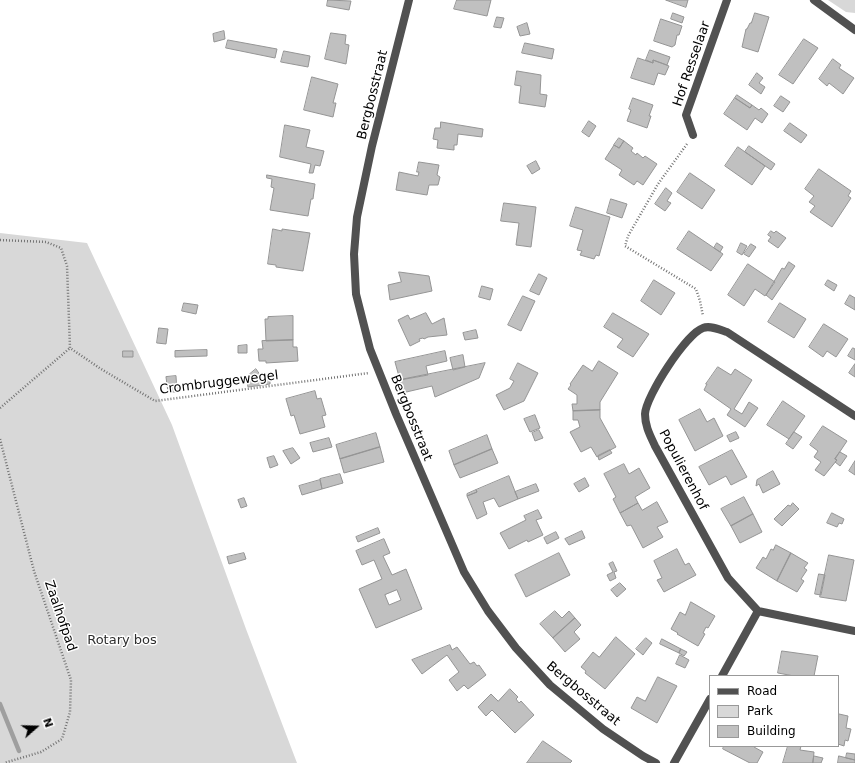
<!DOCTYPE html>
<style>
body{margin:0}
#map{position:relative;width:855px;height:763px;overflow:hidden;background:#fff;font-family:"DejaVu Sans",sans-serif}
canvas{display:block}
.legend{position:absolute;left:709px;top:675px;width:130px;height:72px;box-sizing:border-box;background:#fff;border:1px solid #999;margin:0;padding:5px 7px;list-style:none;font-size:12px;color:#000}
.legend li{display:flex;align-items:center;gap:8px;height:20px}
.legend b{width:20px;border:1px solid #999}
.north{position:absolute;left:16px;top:707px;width:40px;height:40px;-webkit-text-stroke:3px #fff;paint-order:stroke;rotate:70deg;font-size:11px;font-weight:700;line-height:16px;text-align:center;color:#000}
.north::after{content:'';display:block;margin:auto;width:14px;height:18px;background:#000;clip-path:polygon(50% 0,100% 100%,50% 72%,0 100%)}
</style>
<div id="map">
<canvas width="855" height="763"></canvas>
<ul class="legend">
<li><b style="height:5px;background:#515151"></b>Road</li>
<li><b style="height:11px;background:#d8d8d8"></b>Park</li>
<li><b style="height:11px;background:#c0c0c0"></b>Building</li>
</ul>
<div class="north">N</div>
</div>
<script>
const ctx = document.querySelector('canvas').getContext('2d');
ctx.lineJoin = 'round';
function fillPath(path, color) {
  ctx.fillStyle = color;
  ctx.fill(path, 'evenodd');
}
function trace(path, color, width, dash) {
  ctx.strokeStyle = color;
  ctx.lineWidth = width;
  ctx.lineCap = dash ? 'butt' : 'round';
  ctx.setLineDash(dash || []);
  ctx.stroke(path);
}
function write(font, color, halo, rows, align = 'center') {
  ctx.font = font + ' "DejaVu Sans",sans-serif';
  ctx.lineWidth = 3;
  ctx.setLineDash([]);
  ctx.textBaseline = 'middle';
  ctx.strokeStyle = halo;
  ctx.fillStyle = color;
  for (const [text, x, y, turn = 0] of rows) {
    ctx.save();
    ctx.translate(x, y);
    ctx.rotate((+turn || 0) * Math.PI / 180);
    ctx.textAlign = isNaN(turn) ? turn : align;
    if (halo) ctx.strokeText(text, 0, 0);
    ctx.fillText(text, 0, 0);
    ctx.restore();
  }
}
fillPath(new Path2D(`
 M828,0H855V13L846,12Z
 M0,233L87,243L172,425L246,629L297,763H0Z`), '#d8d8d8');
trace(new Path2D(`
 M0,704L19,751`), '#9f9f9f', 4.5);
const building = new Path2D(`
 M328,0L351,1L349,10L327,6Z
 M457,0H491L487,16L454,9Z
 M666,0H688L686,7Z
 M673,13L684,17L682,23L671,19Z
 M755,13L769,17L758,52L742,47L746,29H747L750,23H751Z
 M497,17L504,18L501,28L494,27Z
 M661,19L682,26L679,35H677L675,45L672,47L654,41Z
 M527,23L530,34L520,36L517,27Z
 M224,31L225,39L214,42L213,34Z
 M331,33L346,35L345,44L349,45L346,64L325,59Z
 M804,39L818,48L793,84L779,75Z
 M228,40L277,49L275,58L226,48Z
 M525,43L554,49L552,59L522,53Z
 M650,50L670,57L667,65L653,60V63L646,60Z
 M284,51L310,56L308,67L281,62Z
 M638,58L653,63V60L669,66L665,75L658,73L654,85L631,78Z
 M833,59L841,65L839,68L854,78L843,94L829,83L827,86L819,79Z
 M517,71L541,75L540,94L547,95L545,107L519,103L521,86L515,85Z
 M757,73L763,78L759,83L765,87L761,94L749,85Z
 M312,77L338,84L333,103H336L333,117L304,110Z
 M737,95L752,105L750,108L735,98Z
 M781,96L790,102L783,112L774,106Z
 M633,98L653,105L649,116H651L647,128L627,121L631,110L629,109Z
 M735,98L750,108L752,105L759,110L761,108L768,114L762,123L755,118L747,130L724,114Z
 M589,121L596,126L589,137L582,132Z
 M441,122L483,129L482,137L458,134L457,145H454V150L437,148L438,140L433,139L435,128H440Z
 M790,123L807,135L801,143L784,131Z
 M285,125L310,130L306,147L324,151L320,166L315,165L313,173H309L311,164L280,157Z
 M619,138L624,141L619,148L614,145Z
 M624,141L633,148L631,151L636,155L637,153L643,158L645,156L657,164L643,185L637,181L634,185L619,175L622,170L605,159L614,145L619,148Z
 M749,146L775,164L771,170L745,152Z
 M738,147L765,166L752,185L725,166Z
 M536,161L540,169L532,174L527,166Z
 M419,162L439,165L437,175L440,177L438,185H429L427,195L396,190L399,172L418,176L419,172H417Z
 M819,169L851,191L848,196L851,198L832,227L810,212L815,206L809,202L814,196L805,189Z
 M690,173L715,190L702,209L677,192Z
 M267,175L315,184L313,199H311L308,216L270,210L274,188L271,187L272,179L267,178Z
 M666,188L672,193L667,201L671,203L665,211L655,204Z
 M611,199L627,204L622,218L607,213Z
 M504,203L536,207L531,247L516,245L519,223L501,221Z
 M576,207L610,217L599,256L596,255L594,259L580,255L582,251L577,250L583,230L570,226Z
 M273,229L282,231V229L310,233L303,271L276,267V265L268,264Z
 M689,231L723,254L711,271L677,249Z
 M771,231L774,233L776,231L786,238L778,248L768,241L771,237L768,235Z
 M717,243L723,247L720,252L714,248Z
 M741,243L747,246L742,255L737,252Z
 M751,244L756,247L749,257L744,254Z
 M789,262L795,266L772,300L766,295L782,268L784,269Z
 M748,264L775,282L765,296L755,289L744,306L728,295Z
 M399,272L429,276L432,291L390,300L388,285L401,282Z
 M539,274L547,278L539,295L530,291Z
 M654,280L675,293L661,315L641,301Z
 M828,280L837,285L834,291L825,285Z
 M482,286L493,289L490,300L479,297Z
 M850,295L855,298V310L845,304Z
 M523,296L535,301L521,331L508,325Z
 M184,303L198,305L196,314L182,311Z
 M780,303L806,319L794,338L768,322Z
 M426,313L432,324L444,318L447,335L428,337L424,339L423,338L419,339L420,341L410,346L398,320L408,315L410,319Z
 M613,313L649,334L633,357L617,347L623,339L604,327Z
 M293,316V340L266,341L265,319H268V317Z
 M824,324L848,339L836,357L827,351L823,357L809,347Z
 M159,328L168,329L166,344L157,343Z
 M476,330L478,338L465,340L463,333Z
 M293,340V347H297L298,361L266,363V361H259L258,349H263L262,341Z
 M247,345V353H238V346Z
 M853,348L855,349V360L848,356Z
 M207,350V356L175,357V351Z
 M123,351H133V357H123Z
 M445,351L447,361L426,366L428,375L400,380L395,362Z
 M463,355L465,367L453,370L450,358Z
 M599,361L618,373L600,402V410L573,411L572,404H577V395L568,389L571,385L570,384L583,365L592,371Z
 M485,363L479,378L435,397L432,386L402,393L400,380Z
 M518,363L538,373L524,401L504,410L496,395L510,388L514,381L510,379Z
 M855,364V377L849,373Z
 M718,367L731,375L735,369L752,380L734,409L742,414L749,402L758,408L745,427L727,415L731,409L704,390L707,384H706Z
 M256,369L261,376L255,381L250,374Z
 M176,376L177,392H168L166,377Z
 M270,379V384L248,387L247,382Z
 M315,391L317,399L321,398L326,415L322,416L325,427L300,434L294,415L291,416L286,399Z
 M783,401L805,416L789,439L767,425Z
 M700,409L707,422L714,418L723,436L695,451L679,420Z
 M600,410V418L616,447L597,457L591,447L581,452L570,432L580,427L578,420H573V411Z
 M535,415L540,428L530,432L524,419Z
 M823,426L847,441L835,459L837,460L824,476L815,470L821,462L814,457L818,451L810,445Z
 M539,430L543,438L535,441L532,433Z
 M736,432L739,438L730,442L727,436Z
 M794,432L802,437L793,449L786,444Z
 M376,433L380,447L340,459L336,445Z
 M487,435L492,449L454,465L449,451Z
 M329,438L332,447L313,452L310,443Z
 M380,447L384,462L344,473L340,459Z
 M293,448L300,458L291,464L283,451Z
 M492,449L498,463L460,478L454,465Z
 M610,450L612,453L599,460L598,456Z
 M732,450L747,477L731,485L726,476L709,485L699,467Z
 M840,452L847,456L840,466L835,462L837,460L835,459Z
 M274,456L278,465L270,468L267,458Z
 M855,461V475L849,471Z
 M624,464L629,474L639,468L650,488L635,497L638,503L620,513L613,499L616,497L604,474Z
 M773,471L780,484L763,493L759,484L756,486L757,480Z
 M340,474L343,483L322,489L320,479Z
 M509,476L518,499L499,507L494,498L483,502L487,514L477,519L467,496L477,492L476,490Z
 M585,478L589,486L579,492L574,484Z
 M320,480L322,489L302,495L299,486Z
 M536,484L539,491L518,499L515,492Z
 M476,490L477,492L467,496V494Z
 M744,497L753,514L731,526L721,509Z
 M244,498L247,506L241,508L238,500Z
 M657,502L668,522L657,527L663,537L643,548L631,525L627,526L620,513L638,503L642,510Z
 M793,503L799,509L782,526L774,519L788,505L790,506Z
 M538,510L542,518L536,520L543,535L528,542L527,540L509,549L500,533L526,520L524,516Z
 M832,513L844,519L842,524L839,523L837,527L827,523Z
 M753,514L762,532L740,543L731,526Z
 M378,528L380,533L358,542L356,537Z
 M582,531L585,538L569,545L565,539Z
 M556,532L559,538L547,544L544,538Z
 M384,539L390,553L383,556L392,575L406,569L422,609L376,628L359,589L382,579L374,560L362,565L356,551ZM397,590L401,600L389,605L385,595Z
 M776,545L791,553L777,581L756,568L763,557L766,559L771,549L773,550Z
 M677,549L685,565L689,563L696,575L664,592L657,580L662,578L654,561Z
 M244,553L246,559L229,564L227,557Z
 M559,553L570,575L526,597L515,575Z
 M791,553L808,563L804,568L807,570L801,579L804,581L797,592L777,581Z
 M829,555L854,560L846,601L820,597Z
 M613,562L617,571L614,572L616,578L610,581L607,575L613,572L609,564Z
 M819,574L825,575L821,595L815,594Z
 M620,583L626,589L617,597L611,590Z
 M691,602L715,616L708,628L706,627L703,633L705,634L698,646L677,634L678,633L671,629L680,612L685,615Z
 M555,611L562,618L569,611L575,618L553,638L540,624Z
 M575,618L581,625L574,632L580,639L565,652L553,638Z
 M616,637L635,654L605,689L585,673L586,671L581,667L593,652L599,657Z
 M646,638L652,643L643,655L636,649Z
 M662,639L681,649L679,653L660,644Z
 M450,645L452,650L457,647L470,664L474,662L477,666L479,665L486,675L468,689L464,685L457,691L449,680L459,672L447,655L422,674L412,660Z
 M681,649L687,652L684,656L679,653Z
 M782,651L818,656L814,676H794L778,673Z
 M680,655L689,660L685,668L676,664Z
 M658,677L677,686L657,723L631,708L637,697L645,701Z
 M510,689L518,697L516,699L519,703L521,701L534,715L515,733L492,710L486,716L478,707L491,694L498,701Z
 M839,714L848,716L846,728L851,729L848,741L845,740L844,746L838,744Z
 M543,741L572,761L570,763H527Z
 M724,746H755L754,747L763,752L757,763H750L723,749Z
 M788,746H801L800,750L814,752L813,763H783Z
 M847,753L855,754V760L846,758Z
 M814,756L823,758L821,763H813Z
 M839,756L855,760V763H838Z`);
fillPath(building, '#c0c0c0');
trace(building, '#959595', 1);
trace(new Path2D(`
 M687,144L658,184L628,236L625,246L696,289L700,301L703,316
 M0,240L46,242L61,248L67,266L70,348L101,369L155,401L369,373
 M0,408L70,348
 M0,439L34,571L71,680L70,712L62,739L41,752L4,763`), '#737373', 2.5, [1, 2]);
trace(new Path2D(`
 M409,0L372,146L357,217L354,254L356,294L370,349L396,414L464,572L488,611L516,648L550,685L603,729L643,756L656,763
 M814,0L855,30
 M693,135L686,115L727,0
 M855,416L727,332C721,330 710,325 703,328C686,334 646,396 645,414C645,426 650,435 655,446L728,578L758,611L855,631
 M722,676L758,611
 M674,763L710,699`), '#515151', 8);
write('13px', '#000', '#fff', [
 ["Hof Resselaar",692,64,-71],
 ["Bergbosstraat",373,95,-76],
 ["Crombruggewegel",219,383,-7],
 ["Bergbosstraat",411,418,68],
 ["Populierenhof",683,470,62],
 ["Zaalhofpad",60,616,71],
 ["Bergbosstraat",583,694,40]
]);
write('13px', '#2f2f2f', '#fff', [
 ["Rotary bos",122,641]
]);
</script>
